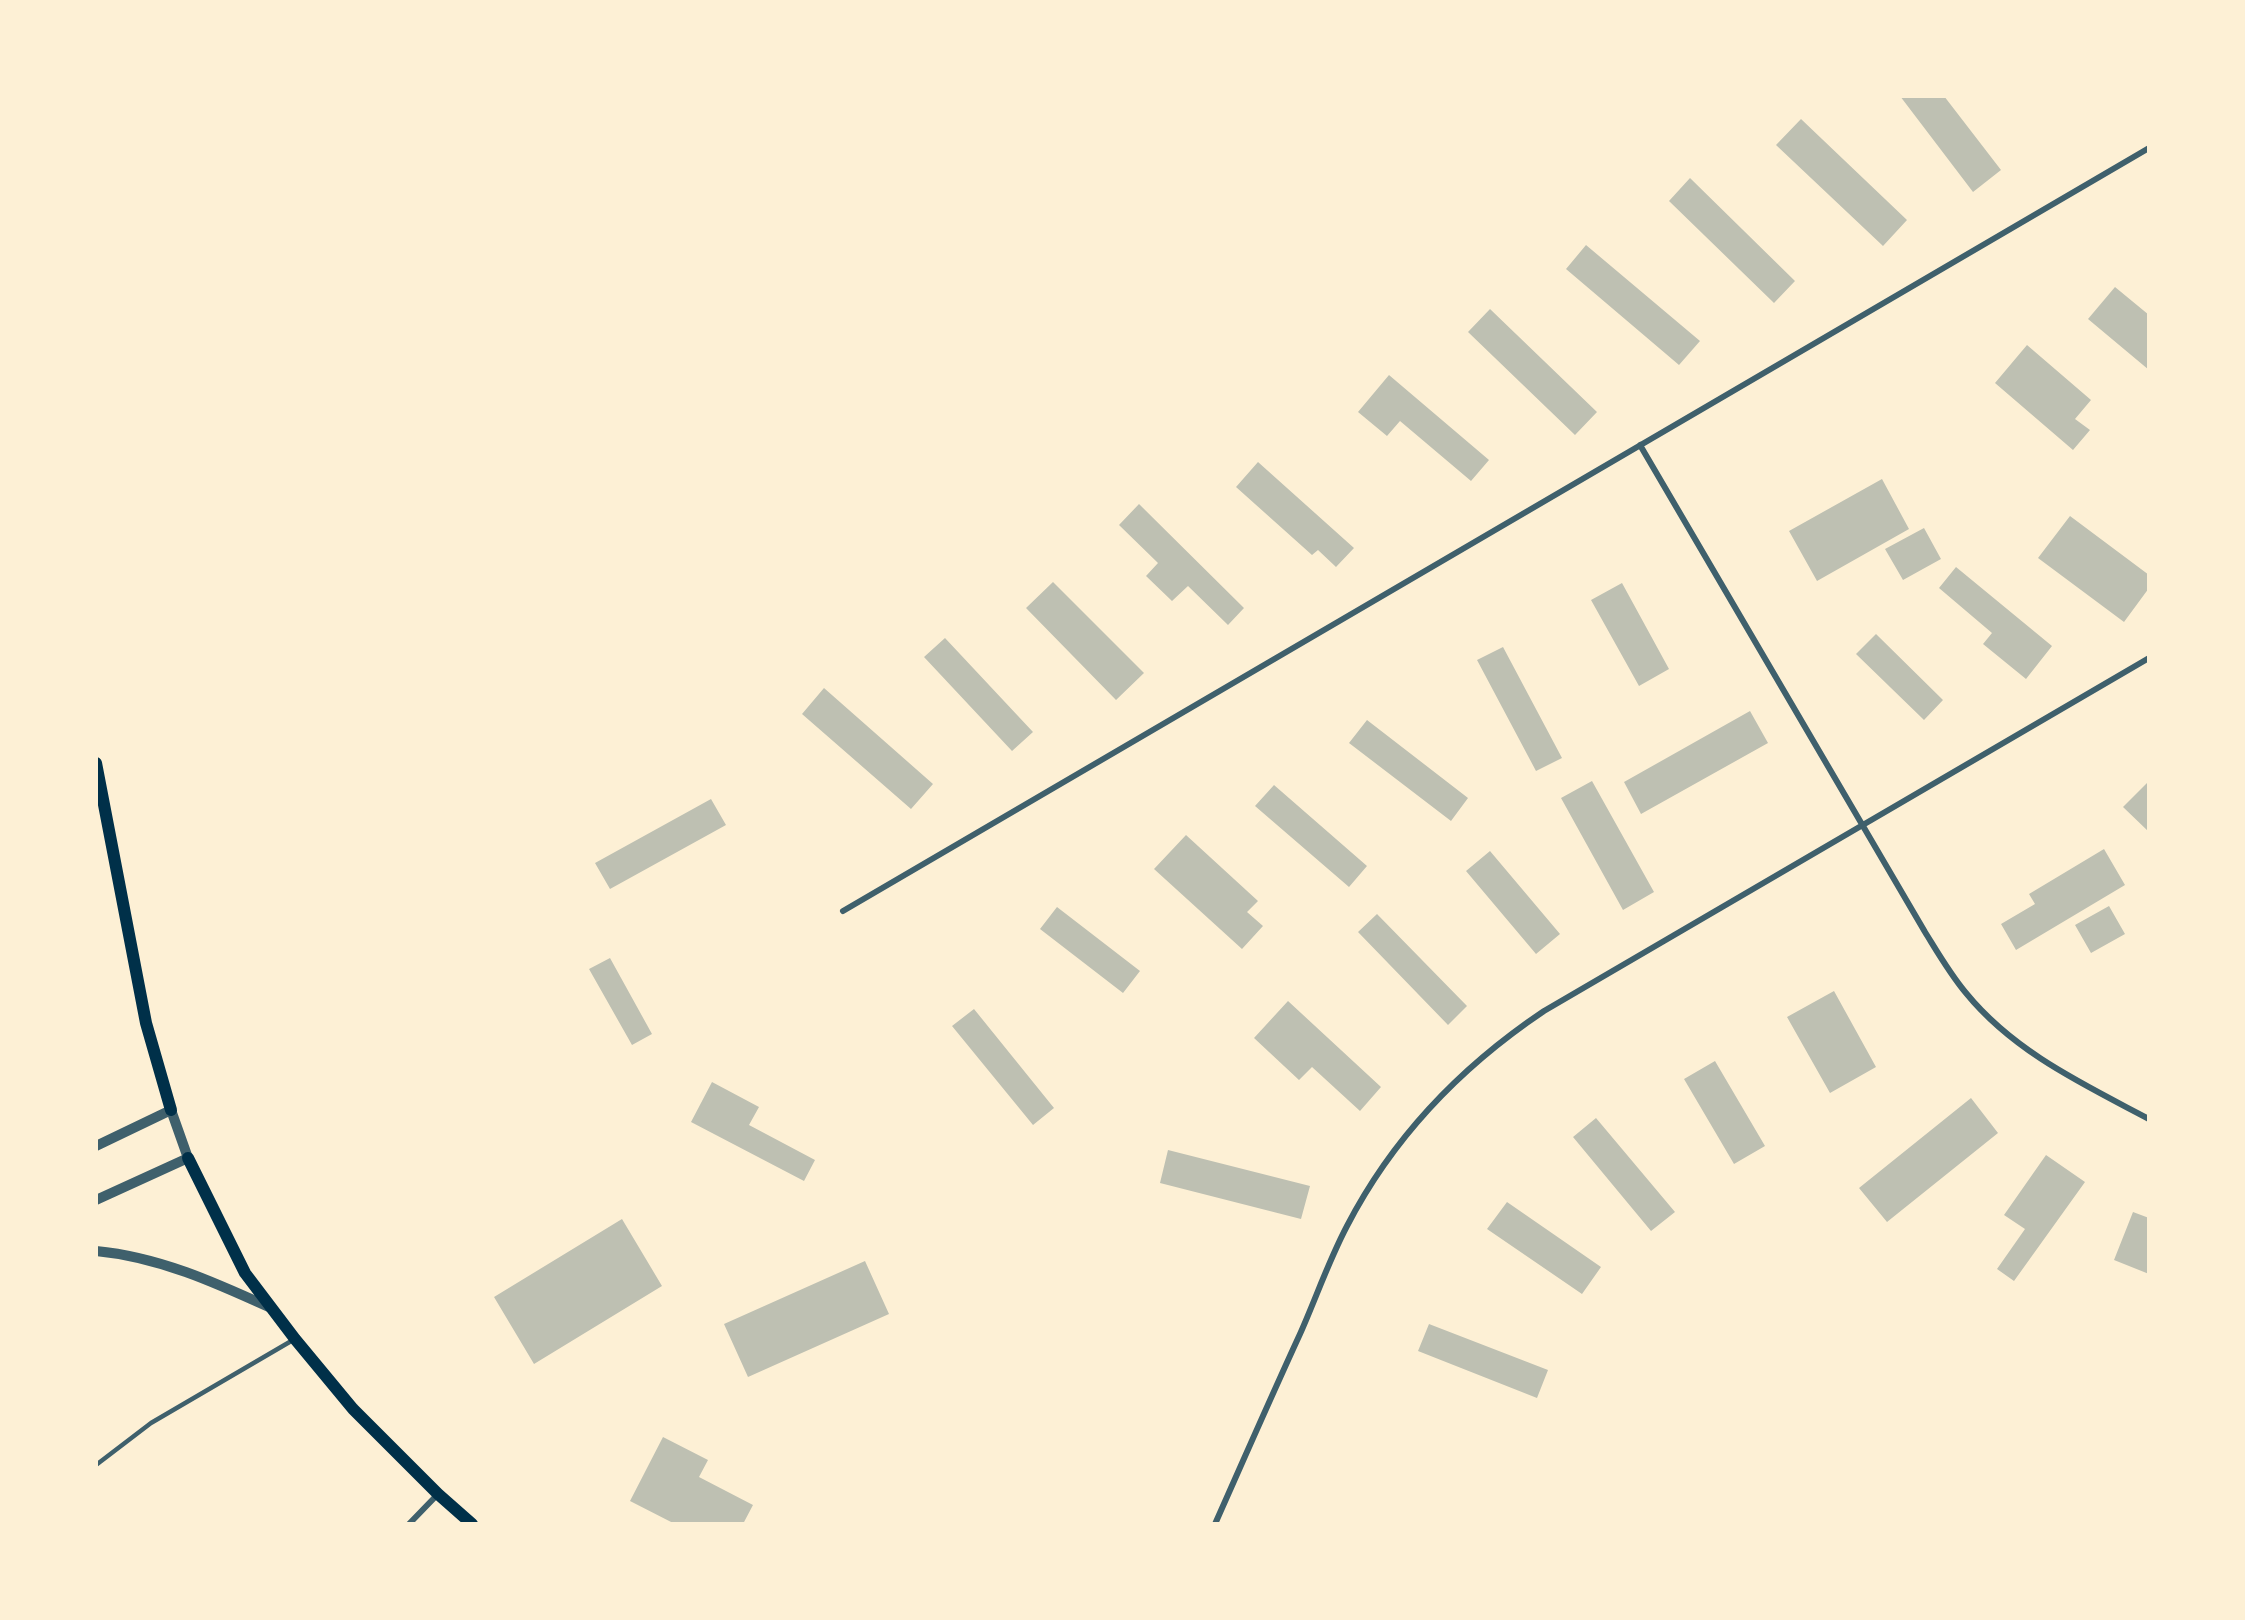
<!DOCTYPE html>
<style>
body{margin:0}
#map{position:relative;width:2245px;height:1620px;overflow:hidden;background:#fdf0d5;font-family:"PT Sans Narrow",sans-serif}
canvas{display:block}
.frame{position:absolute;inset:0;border:98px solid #fdf0d5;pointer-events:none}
</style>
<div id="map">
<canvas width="2245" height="1620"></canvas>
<div class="frame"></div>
</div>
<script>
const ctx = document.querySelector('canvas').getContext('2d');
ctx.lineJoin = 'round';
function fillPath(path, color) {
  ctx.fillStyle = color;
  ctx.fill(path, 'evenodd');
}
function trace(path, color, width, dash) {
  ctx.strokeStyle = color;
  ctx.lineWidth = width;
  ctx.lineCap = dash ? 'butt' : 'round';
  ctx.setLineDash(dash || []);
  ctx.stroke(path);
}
fillPath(new Path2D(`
 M1900,96H1944L2001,170L1973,192Z
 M1801,119L1907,220L1883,246L1776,145Z
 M1690,178L1795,281L1774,303L1669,201Z
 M1586,245L1700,341L1679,365L1566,269Z
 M2115,287L2149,315V370L2088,319Z
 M1490,309L1597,412L1575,435L1468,332Z
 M2027,345L2091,400L2075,419L2090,430L2073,450L1995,383Z
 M1389,375L1489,460L1471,481L1400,421L1387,436L1358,412Z
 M1258,462L1354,548L1336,567L1318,550L1312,555L1236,487Z
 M1882,479L1909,529L1817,581L1789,531Z
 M1139,504L1244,608L1228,625L1188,586L1172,601L1146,576L1158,563L1119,525Z
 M2070,516L2149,575V588L2124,622L2038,558Z
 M1924,528L1941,559L1903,580L1885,549Z
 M1956,567L2052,646L2026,679L1983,644L1992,633L1939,588Z
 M1053,582L1144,673L1116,700L1026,608Z
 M1622,583L1669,669L1639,686L1591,600Z
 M1876,634L1943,700L1924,720L1856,654Z
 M945,638L1033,732L1012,751L924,657Z
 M1503,647L1562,758L1536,771L1477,660Z
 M824,688L933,784L911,809L802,714Z
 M1750,711L1768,743L1641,814L1624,782Z
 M1367,720L1468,798L1451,821L1349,743Z
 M1592,781L1654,892L1623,910L1561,798Z
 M2149,781V832L2123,807Z
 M1274,785L1367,866L1349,887L1255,806Z
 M711,799L726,825L610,889L595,863Z
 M1186,835L1258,901L1247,912L1263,926L1242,949L1154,869Z
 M2104,849L2125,885L2016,950L2001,924L2035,904L2029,894Z
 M1490,851L1560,934L1536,954L1466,871Z
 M2109,906L2125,934L2091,953L2075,925Z
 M1057,907L1140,971L1123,993L1040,929Z
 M1377,914L1467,1006L1448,1025L1358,932Z
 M610,958L652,1034L632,1045L589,969Z
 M1834,991L1876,1067L1830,1093L1787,1017Z
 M1288,1001L1381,1087L1360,1111L1312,1067L1299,1080L1254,1038Z
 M974,1009L1054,1108L1033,1125L952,1026Z
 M1715,1061L1765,1146L1734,1164L1684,1079Z
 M712,1082L759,1107L749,1125L815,1160L804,1181L691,1122Z
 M1971,1098L1998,1133L1887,1222L1859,1188Z
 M1596,1118L1675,1212L1651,1231L1573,1137Z
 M1168,1150L1310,1186L1301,1219L1160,1183Z
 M2046,1155L2085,1182L2014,1281L1997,1269L2025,1229L2004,1215Z
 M1507,1202L1601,1267L1582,1294L1487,1229Z
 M2133,1212L2149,1218V1274L2114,1260Z
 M622,1219L662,1286L534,1364L494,1297Z
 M865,1261L889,1314L748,1377L724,1324Z
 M1429,1324L1548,1370L1537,1398L1418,1351Z
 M663,1437L708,1460L699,1477L753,1505L743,1524H675L630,1501Z`), '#bec0b2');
trace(new Path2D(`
 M96,1465L151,1423L293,1340`), '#3f606c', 4.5);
trace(new Path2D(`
 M1640,445L1925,932C1938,953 1950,974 1966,993C2014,1052 2083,1084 2149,1119
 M843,911L2149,148
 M409,1524L438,1494
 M1215,1524C1243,1461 1271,1397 1300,1334C1316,1298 1329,1260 1347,1226C1393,1137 1462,1066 1544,1011L2149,658`), '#3f606c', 6);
trace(new Path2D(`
 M96,1146L171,1110L188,1158L96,1200
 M96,1251C159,1257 214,1282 271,1308`), '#3f606c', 10);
trace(new Path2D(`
 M96,763L146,1023L171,1110
 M188,1158L245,1273L295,1339L353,1409L438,1494L472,1524`), '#003049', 12);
</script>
